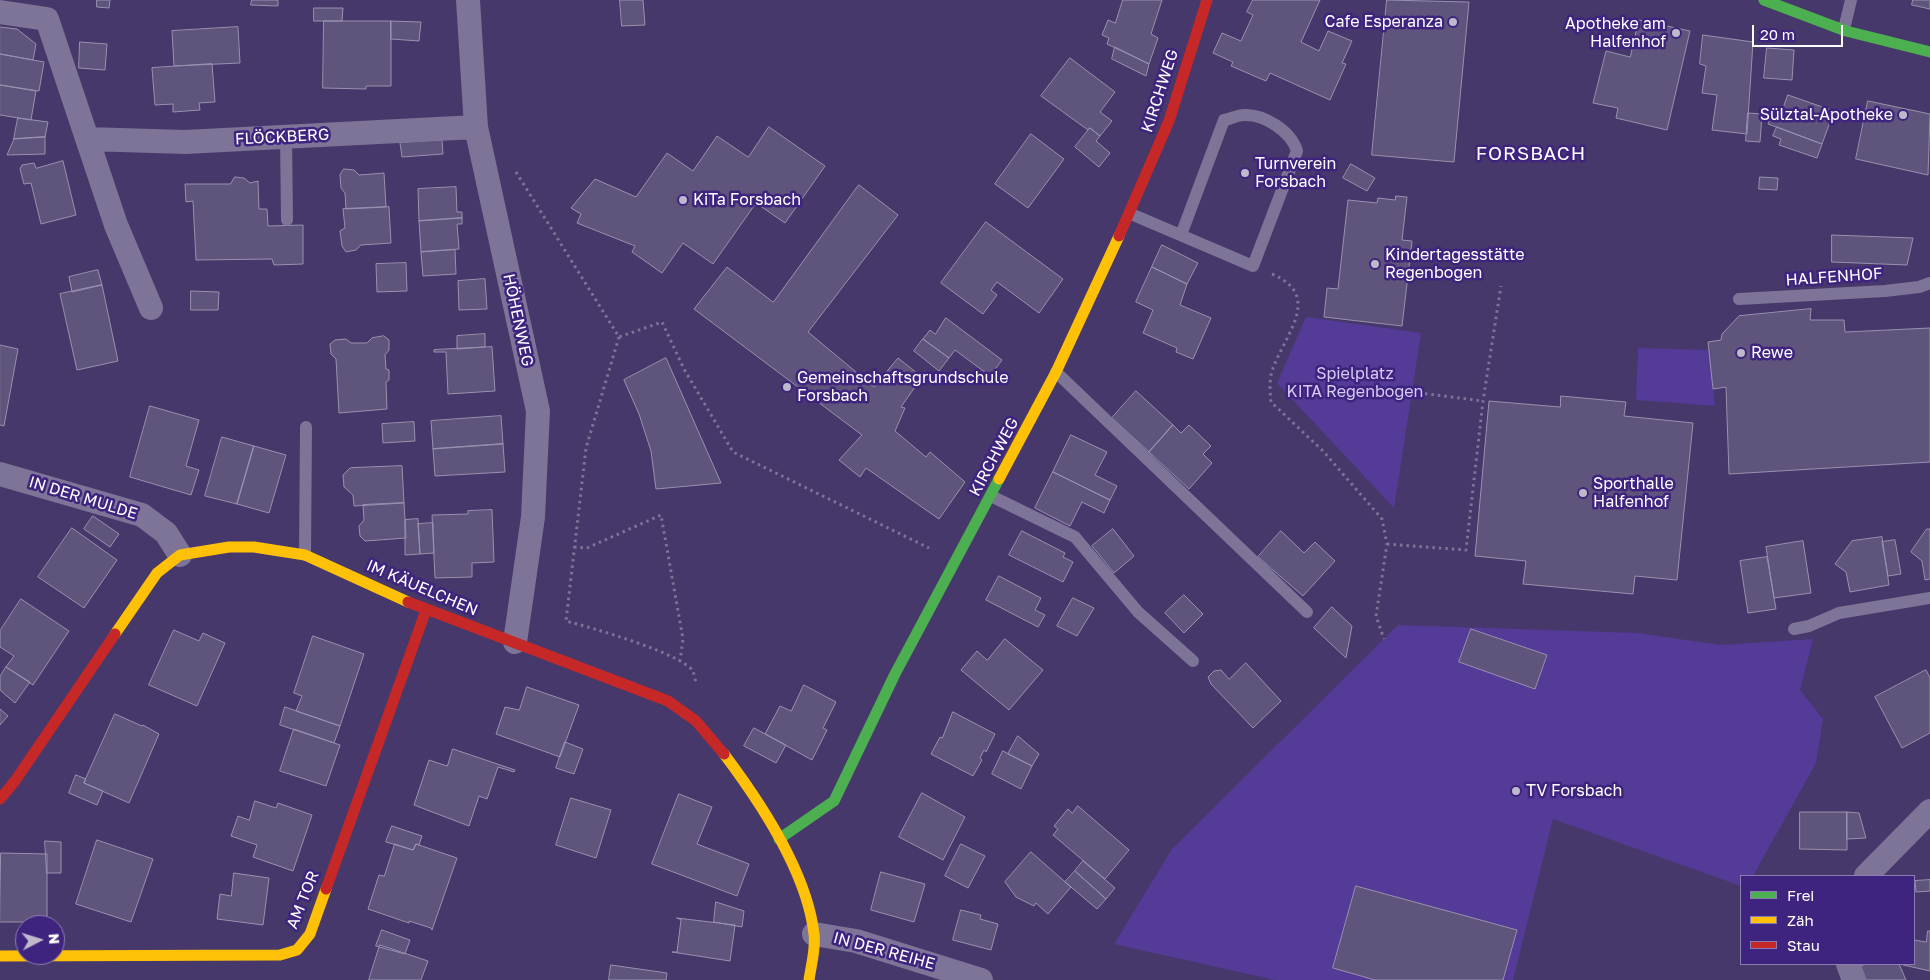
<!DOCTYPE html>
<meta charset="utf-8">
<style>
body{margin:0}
#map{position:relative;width:1930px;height:980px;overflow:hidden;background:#46386a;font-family:"Golos Text",sans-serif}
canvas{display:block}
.legend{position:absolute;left:1740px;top:875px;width:175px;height:90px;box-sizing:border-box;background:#3e247e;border:1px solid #8b7cb2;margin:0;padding:6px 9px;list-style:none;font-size:15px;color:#fff}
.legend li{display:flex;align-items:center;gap:10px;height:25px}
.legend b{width:25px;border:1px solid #8b7cb2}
.north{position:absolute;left:15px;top:915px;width:50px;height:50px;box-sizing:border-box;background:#3e247e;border:1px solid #8b7cb2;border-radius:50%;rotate:85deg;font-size:14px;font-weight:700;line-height:20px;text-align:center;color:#fff}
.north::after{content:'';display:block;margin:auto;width:18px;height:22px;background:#beb9cb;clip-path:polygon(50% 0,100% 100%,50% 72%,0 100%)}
.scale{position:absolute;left:1752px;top:25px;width:91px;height:22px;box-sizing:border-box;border:2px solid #fff;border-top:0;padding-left:6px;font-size:15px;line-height:18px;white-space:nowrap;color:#fff;-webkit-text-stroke:4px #3e247e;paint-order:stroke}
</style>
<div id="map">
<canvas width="1930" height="980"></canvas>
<ul class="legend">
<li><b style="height:6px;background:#4caf50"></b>Frei</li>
<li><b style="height:6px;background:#ffc107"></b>Zäh</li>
<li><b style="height:6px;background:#c62828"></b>Stau</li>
</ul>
<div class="north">N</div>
<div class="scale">20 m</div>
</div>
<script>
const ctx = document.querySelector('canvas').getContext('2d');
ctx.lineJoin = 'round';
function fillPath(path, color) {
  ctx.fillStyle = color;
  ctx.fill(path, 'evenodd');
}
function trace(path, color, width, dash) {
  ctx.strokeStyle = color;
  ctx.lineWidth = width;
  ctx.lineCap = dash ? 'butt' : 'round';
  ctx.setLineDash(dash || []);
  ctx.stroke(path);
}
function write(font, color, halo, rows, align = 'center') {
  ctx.font = font + ' "Golos Text",sans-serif';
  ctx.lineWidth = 5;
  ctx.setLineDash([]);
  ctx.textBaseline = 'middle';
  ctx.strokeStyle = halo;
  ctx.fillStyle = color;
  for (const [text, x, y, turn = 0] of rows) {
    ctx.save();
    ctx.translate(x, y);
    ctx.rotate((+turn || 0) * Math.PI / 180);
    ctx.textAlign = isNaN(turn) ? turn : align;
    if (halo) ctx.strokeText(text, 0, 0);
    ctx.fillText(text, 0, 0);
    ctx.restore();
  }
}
fillPath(new Path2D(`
 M1306,317L1421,333L1394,508L1277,383Z
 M1638,348L1709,350L1715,406L1636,400Z
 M1398,625L1637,633L1721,645L1813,639L1800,690L1823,719L1816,763L1753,876H1741V886L1553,819L1513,980H1275L1114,944L1172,849Z`), '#543b97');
const building = new Path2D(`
 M97,0H110L109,8L97,7Z
 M252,0H278V6L251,5Z
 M620,0H643L645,25L622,26Z
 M1123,0H1162L1151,34L1158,38L1149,64L1107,44L1109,38L1102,35L1108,20L1115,23Z
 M1253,0H1320L1301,42L1319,51L1328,31L1352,41L1342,63L1346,64L1330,100L1270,73L1266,81L1231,66L1233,62L1213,53L1222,33L1241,41L1253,15L1247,12Z
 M1387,0L1469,2L1454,162L1372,155Z
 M1913,0H1930V9L1912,5Z
 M314,8H343L342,21H314Z
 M1639,20L1690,31L1667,130L1616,118L1618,108L1593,103L1606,51L1630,57Z
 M324,21H391V86H366V89L323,88Z
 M391,21L421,22L419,41L391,39Z
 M0,27L17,29L36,44L33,60L0,54Z
 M238,27L240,63L174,66L172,31Z
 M1703,35L1753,42L1747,134L1712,130L1717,95L1702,93L1706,66L1700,64Z
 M80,42L107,44L105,70L79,68Z
 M1115,47L1149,64L1146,76L1112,59Z
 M1767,48L1794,50L1792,80L1764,78Z
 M0,54L44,62L39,91L0,85Z
 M1070,58L1115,92L1100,112L1112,121L1100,136L1090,128L1088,130L1041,96Z
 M212,64L215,102L199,103L200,110L173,112V104L155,105L152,68Z
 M0,85L36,91L31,120L0,115Z
 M1788,95L1834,111L1822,144L1768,124L1773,110L1781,113Z
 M1868,101L1930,114L1928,175L1856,159Z
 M1748,113L1762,114L1760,142L1746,141Z
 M18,118L48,122L45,137L14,139Z
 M769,127L825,166L785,223L756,203L713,264L683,243L662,273L632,252L635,246L577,223L581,214L571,208L595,179L636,197L667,153L693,171L717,136L748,157Z
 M1777,127L1822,144L1817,158L1779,145L1781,139L1773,136Z
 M1090,128L1100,136L1096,141L1110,153L1099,167L1075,147Z
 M1031,134L1064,159L1028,208L995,184Z
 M45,137V154L7,155L14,139Z
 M442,140L443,154L402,157L400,143Z
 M63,161L76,215L41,224L31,183L24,184L20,169L22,165L34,163L36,168Z
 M1351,164L1375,178L1367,191L1343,178Z
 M344,169L354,170L359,175L384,173L386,207L346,209L345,193L341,188L340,175Z
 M235,177L244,178L250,183L258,181L259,209H267L268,226L303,225V264L274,265L272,259L196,260L193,201L186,202L185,184H230Z
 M1760,177L1778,178L1777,190L1759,189Z
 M859,185L898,215L808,332L874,387L898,358L922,377L901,407L905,408L895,431L926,457L930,452L965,482L939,519L866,468L860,477L839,460L862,435L694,309L727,267L773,302Z
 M456,187L457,212H462V218L419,221L418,189Z
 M1396,196L1407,197L1402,240L1412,241L1402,326L1324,317L1327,288L1338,289L1348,200L1377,203L1378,198L1395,200Z
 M389,207L391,243L361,245L356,250L346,252L342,246L340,231L345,228L343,209Z
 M462,218V224H457L459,249L421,252L419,221Z
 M986,222L1063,279L1039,313L997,282L991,290L997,295L983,314L941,283Z
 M1832,235L1913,238L1907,265L1832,262Z
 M1162,245L1198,263L1187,284L1152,267Z
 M455,250L456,274L423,276L421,252Z
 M406,263L407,291L377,292L376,264Z
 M1152,267L1187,284L1180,305L1211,318L1193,359L1176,352L1177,348L1143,333L1153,310L1136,302Z
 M98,270L102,285L72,292L69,277Z
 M485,279L487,309L459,310L458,281Z
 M102,285L118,361L77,370L60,294Z
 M191,291L219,292L218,310H191Z
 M1811,309L1810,320H1844L1845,332L1930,328V462L1729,474L1726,387L1713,389L1708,342L1721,340L1722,334L1739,316Z
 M946,318L1002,360L990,376L955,350L949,358L923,339L930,330L935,334Z
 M485,334V347L457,349V336Z
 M384,336L389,340V350L385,355L386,369L389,370V380L386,382L387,409L339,413L336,359L331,354L330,344L335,340L346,339L351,343H367L372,338Z
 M923,339L949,358L939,371L914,351Z
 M0,345L18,349L4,426L0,425Z
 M492,347L495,391L448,394L446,352H434V350Z
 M666,358L721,483L656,489L651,451L639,414L624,380Z
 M1136,391L1173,425L1149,452L1112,418Z
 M1561,396L1626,402L1624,416L1693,423L1677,580L1635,576L1633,594L1523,584L1526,561L1475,556L1489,401L1560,407Z
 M150,406L199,420L186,466L199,470L191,495L130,477Z
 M501,416L503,444L433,449L431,421Z
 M414,422L415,441L383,443L382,424Z
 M1173,425L1181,433L1189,425L1211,446L1203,454L1212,463L1189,489L1149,452Z
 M1071,435L1107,452L1095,475L1117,486L1110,500L1053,472Z
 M222,437L254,446L237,504L205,496Z
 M503,444L505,472L435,476L433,449Z
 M254,446L286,455L269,513L237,504Z
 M402,466L404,503L354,506L353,495L344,487L343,475L350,468Z
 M1053,472L1110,500L1104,513L1082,502L1070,526L1035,508Z
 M404,503L406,538L365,541L360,536L359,526L364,520L363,505Z
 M492,510L494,562L472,563V577L435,578L432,515L468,514V511Z
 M93,516L119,534L110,547L84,529Z
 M418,519L420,554L405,555V520Z
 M433,523L434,553L420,554L418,524Z
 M72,528L117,560L84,608L38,577Z
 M1113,529L1134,556L1114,573L1092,546Z
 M1927,529H1930V579L1925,580L1922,561L1911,552Z
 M1022,531L1065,553L1063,557L1073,562L1063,582L1009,555Z
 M1281,531L1304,553L1315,542L1335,561L1303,596L1258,557Z
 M1882,537L1889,585L1850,592L1846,572L1835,564L1852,541Z
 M1895,540L1901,574L1888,576L1882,542Z
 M1803,541L1811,593L1774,598L1766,547Z
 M1767,557L1776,609L1748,613L1740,561Z
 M999,576L1041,598L1035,610L1045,615L1038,627L986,600Z
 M1184,595L1203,614L1184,633L1165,613Z
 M1073,598L1094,608L1077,636L1057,626Z
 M21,599L69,631L33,685L6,667L14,656L0,647V631Z
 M1332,607L1352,626L1346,658L1314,628Z
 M1471,629L1547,655L1535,689L1459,662Z
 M174,630L199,641L203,633L225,643L197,706L149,685Z
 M313,636L364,654L340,726L296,711L302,696L294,693Z
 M1005,639L1043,670L1009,710L961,670L977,651L987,660Z
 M1246,663L1281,701L1253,728L1211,684L1208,677L1214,671L1221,670L1229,679Z
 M6,667L30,682L15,703L0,690V677Z
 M1926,670L1930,678V733L1902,748L1875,697Z
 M804,685L836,702L823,728L827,730L812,760L765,734L780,706L791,711Z
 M527,687L579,705L560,757L496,734L505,707L519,710Z
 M285,707L340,726L334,743L280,725Z
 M0,709L8,716L0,725Z
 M953,712L995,734L986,752L984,750L980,758L982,760L973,776L931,754L940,737L942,738Z
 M115,714L142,726L143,725L159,734L129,803L84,783Z
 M754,728L786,745L776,763L744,746Z
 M294,729L340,745L326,786L280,771Z
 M1018,736L1039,754L1032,766L1008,754Z
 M565,742L583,749L574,774L556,768Z
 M453,749L515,770L514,772L498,767L487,799L479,796L469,826L414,805L429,760L447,766Z
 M1003,751L1032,766L1021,789L992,774Z
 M76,775L86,779L84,783L103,791L97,805L69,793Z
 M922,793L965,817L943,860L899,837Z
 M679,794L712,807L697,844L749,864L737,896L652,864Z
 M571,798L611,810L596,858L556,845Z
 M255,801L276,808L278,803L312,815L293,871L253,857L257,845L231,836L238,816L249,820Z
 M1078,806L1129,850L1105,879L1053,835L1058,829L1054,826L1068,809L1072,813Z
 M1800,812H1847V850L1800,849Z
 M1847,812L1859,813L1866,838L1847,839Z
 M392,826L422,836L419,845L416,844L413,850L386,842Z
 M97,840L153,859L131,922L76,904Z
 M45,841L61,842V873H47Z
 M395,844L413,850L416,844L457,858L432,930L431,928L409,921V923L368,909L379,875L384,876Z
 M961,844L985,856L968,888L945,876Z
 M1031,852L1071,887L1048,914L1036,903L1034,906L1016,897L1005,882Z
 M1,853L47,854V922H0Z
 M1083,861L1115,888L1106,899L1075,871Z
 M1075,871L1106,899L1097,909L1065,882Z
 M881,872L925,884L914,922L871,910Z
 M234,873L269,878L263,925L217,919L220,894L231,896Z
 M1930,880V891L1916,892L1915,881Z
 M1356,886L1517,930L1503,980H1375L1333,968Z
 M716,902L744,911L742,927L714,922Z
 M961,910L981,915L980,919L998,924L991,950L953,940Z
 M677,918L735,925L730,961L672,952H677L681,920Z
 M382,930L410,940L405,954L376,946Z
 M1928,931H1930V971L1899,964H1914V940L1926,942Z
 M380,945L428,961L421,980H369Z
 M1866,964H1899L1906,980H1864L1859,967Z
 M611,965L667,973L666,980H609Z`);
fillPath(building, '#5f547b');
trace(building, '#9991af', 1);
trace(new Path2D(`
 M516,172L619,337L662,322L684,369L733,452L929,548
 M1272,274C1324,296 1284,335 1272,371C1269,381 1270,392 1271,402L1323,451L1382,519L1387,544L1376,616L1384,639
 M619,337L586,448L566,621C589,627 681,653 693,671C694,674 695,679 696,683
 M1412,392L1483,401
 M1387,544L1466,550L1483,401L1501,286
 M574,547L587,548L661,515L683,639L680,661`), '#7d7498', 3, [2.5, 4]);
trace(new Path2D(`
 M1844,29L1851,0
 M286,136L287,220
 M1131,214L1253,266L1297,151C1291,131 1264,114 1244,115C1238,115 1230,119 1224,120L1181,235
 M1739,299L1885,291L1919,287L1930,283
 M1056,372L1307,612
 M991,496L1075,537L1138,612L1193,661
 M305,555L306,427
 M1794,629L1809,626L1839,613L1930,598`), '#7d7498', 12);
trace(new Path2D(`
 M468,0L476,127L538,411L533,517L515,642
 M0,12L47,19L116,225L151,308
 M87,139L185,142L476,127
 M0,474L142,515L166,533L180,555
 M1866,876L1930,811
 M814,934L856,941L981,980
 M1848,964L1854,980`), '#7d7498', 24);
trace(new Path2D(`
 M1764,0L1846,31L1930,52
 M779,839L834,801L895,674L999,479`), '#4caf50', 11);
trace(new Path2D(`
 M999,479L1056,372L1119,236
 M115,634L157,573L180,555L229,547H254L305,555L408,602
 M724,754C761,803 807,872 814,934C816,949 811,965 809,980
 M0,956L280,955L297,950L310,934L326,889`), '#ffc107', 11);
trace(new Path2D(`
 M1119,236L1169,121L1207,0
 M408,602L668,701L696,721L724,754
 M0,799L15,781L115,634
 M326,889L426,610`), '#c62828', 11);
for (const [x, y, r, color] of [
 [1453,22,5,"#beb9cb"],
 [1676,33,5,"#beb9cb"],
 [1903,115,5,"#beb9cb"],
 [1245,173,5,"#beb9cb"],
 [683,200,5,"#beb9cb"],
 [1375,264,5,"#beb9cb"],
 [1741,353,5,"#beb9cb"],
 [787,387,5,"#beb9cb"],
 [1583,493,5,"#beb9cb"],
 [1516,791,5,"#beb9cb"]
]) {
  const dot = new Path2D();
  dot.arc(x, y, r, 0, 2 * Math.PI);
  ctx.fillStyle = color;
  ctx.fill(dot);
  trace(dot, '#3e247e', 2);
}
write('16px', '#fff', '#3e247e', [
 ["Cafe Esperanza",1443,22,"right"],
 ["Apotheke am",1666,24,"right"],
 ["Halfenhof",1666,42,"right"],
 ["Sülztal-Apotheke",1893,115,"right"],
 ["Turnverein",1255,164],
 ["Forsbach",1255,182],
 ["KiTa Forsbach",693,200],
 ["Kindertagesstätte",1385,255],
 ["Regenbogen",1385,273],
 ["Rewe",1751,353],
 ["Gemeinschaftsgrundschule",797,378],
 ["Forsbach",797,396],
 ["Sporthalle",1593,484],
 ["Halfenhof",1593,502],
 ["TV Forsbach",1526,791]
], 'left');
write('16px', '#fff', '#3e247e', [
 ["KIRCHWEG",1160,91,-72],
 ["FLÖCKBERG",282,137,-3],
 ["HALFENHOF",1834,277,-4],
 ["HÖHENWEG",518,320,78],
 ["KIRCHWEG",994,457,-62],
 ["IN DER MULDE",83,498,17],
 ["IM KÄUELCHEN",422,588,23],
 ["AM TOR",303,900,-68],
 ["IN DER REIHE",884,951,15]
]);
write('16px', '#d7ccf5', '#3e247e', [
 ["Spielplatz",1355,374],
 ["KITA Regenbogen",1355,392]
]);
ctx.letterSpacing = '1px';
write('19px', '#fff', '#3e247e', [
 ["FORSBACH",1531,154]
]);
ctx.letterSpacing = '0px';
</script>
